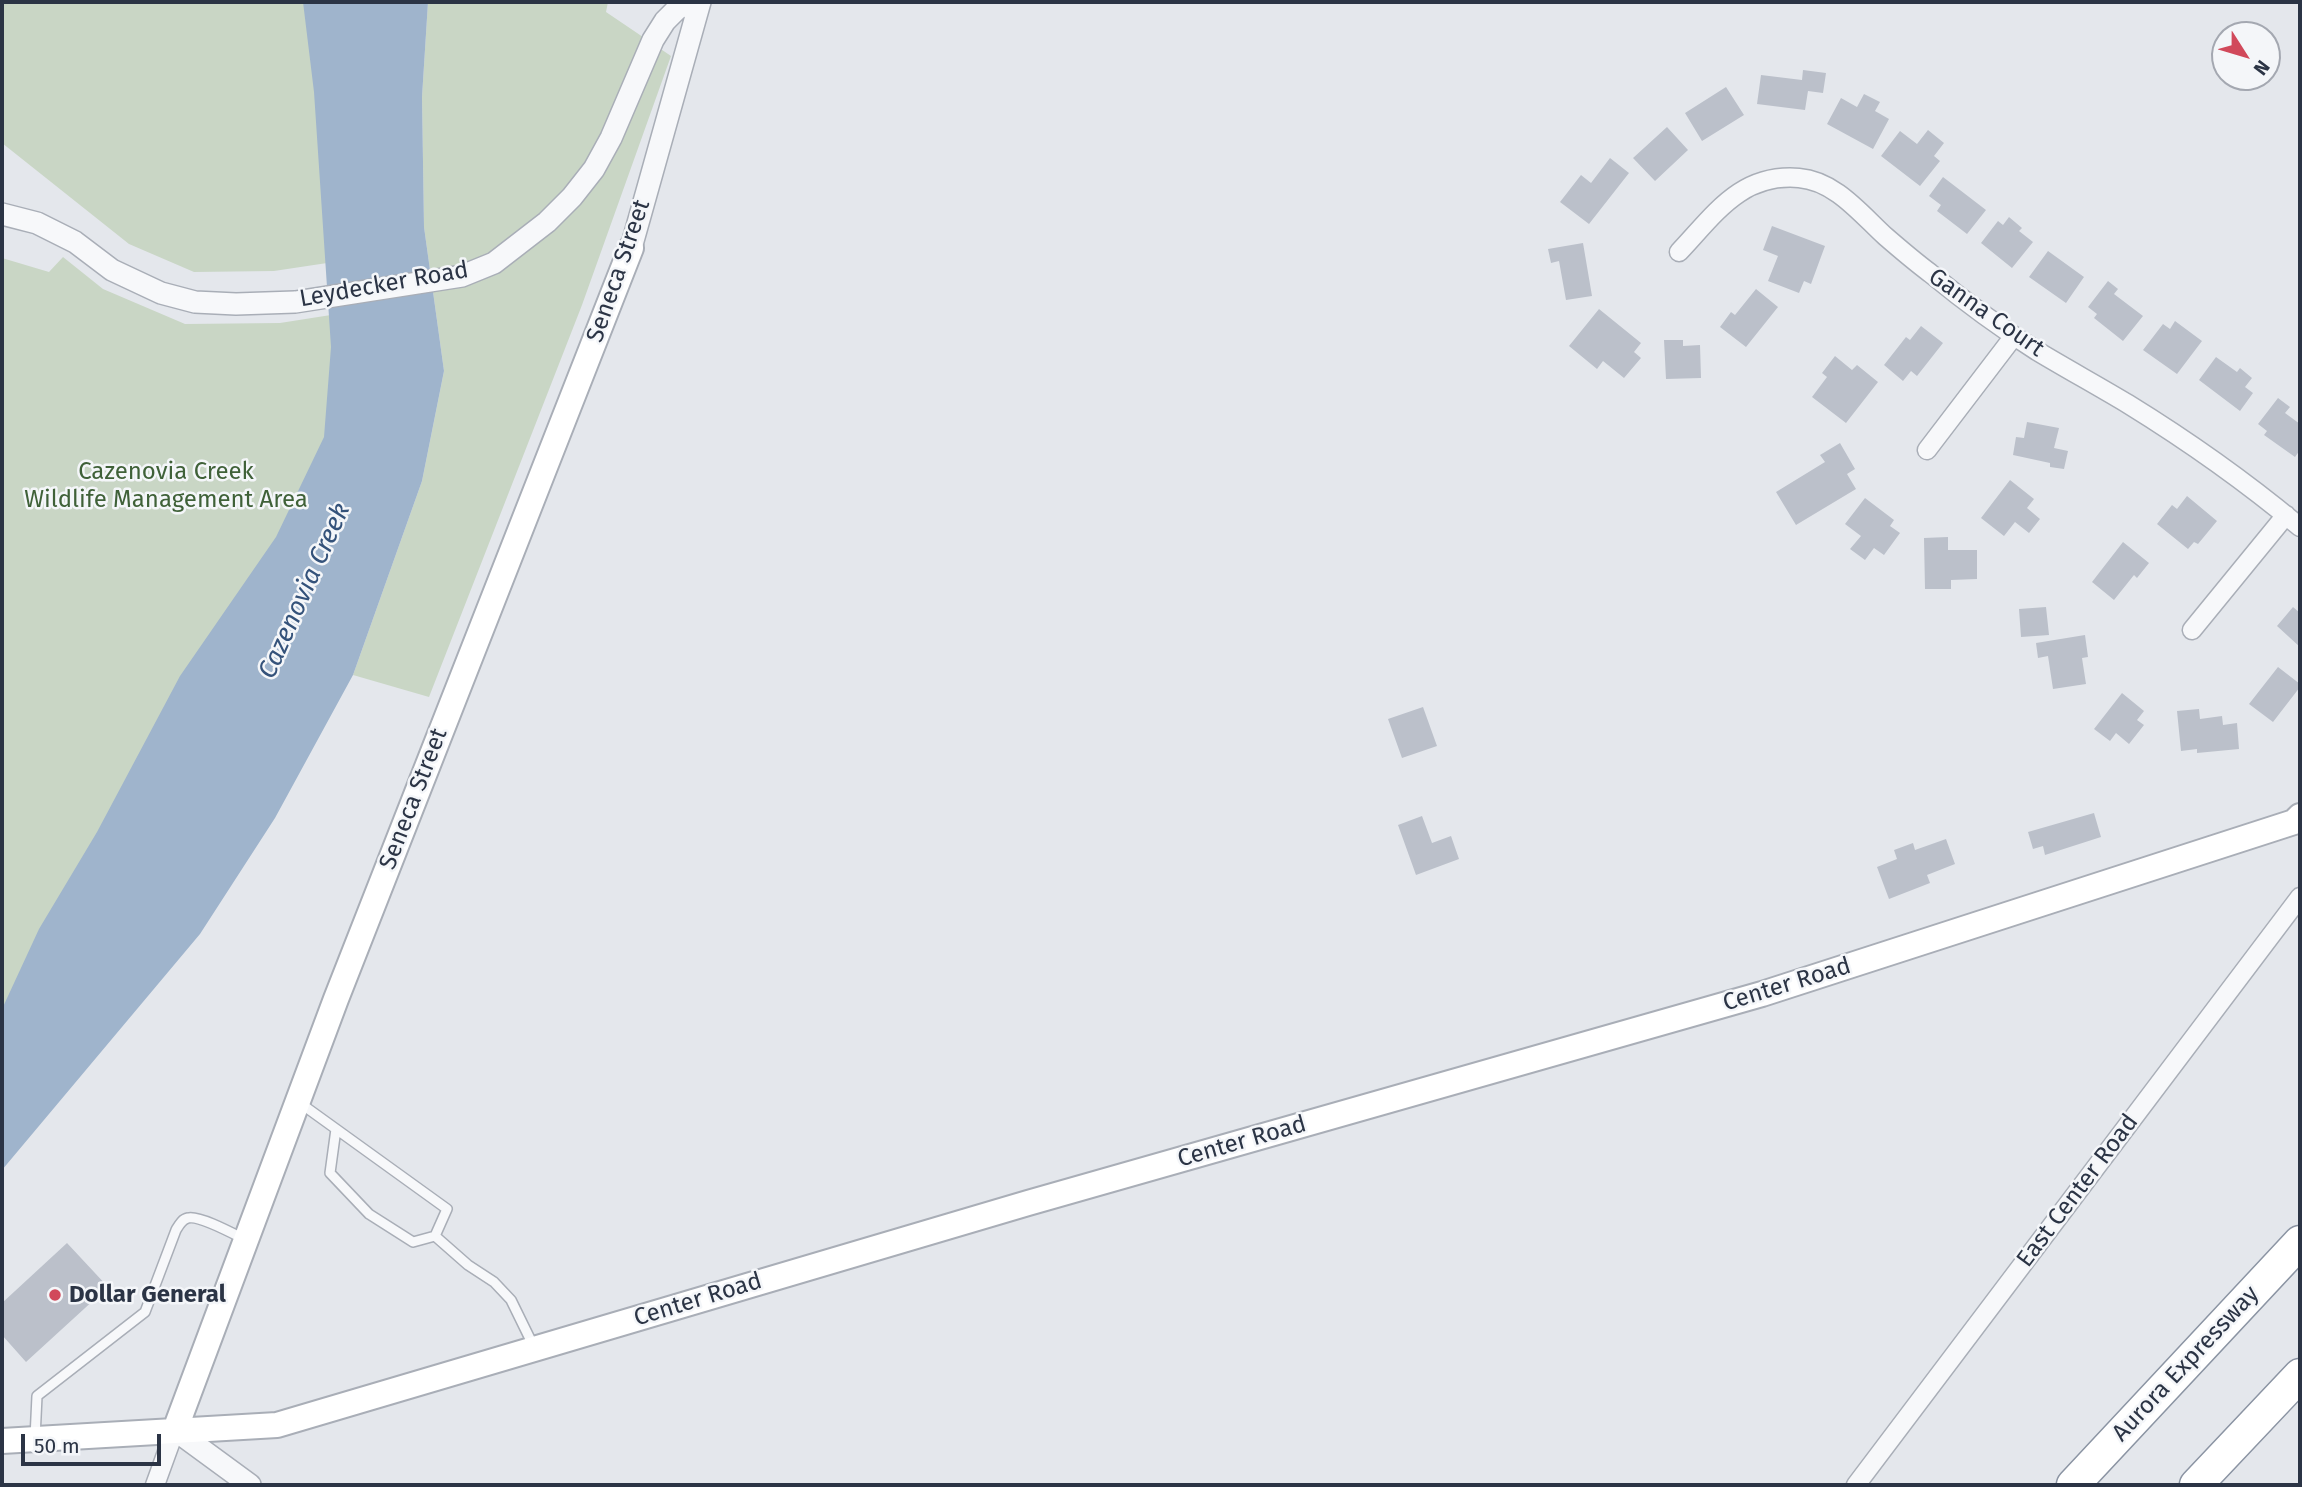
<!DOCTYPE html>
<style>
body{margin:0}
#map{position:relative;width:2302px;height:1487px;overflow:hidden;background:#e4e7ec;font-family:"Fira Sans",sans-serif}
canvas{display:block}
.frame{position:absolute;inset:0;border:4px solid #2b3445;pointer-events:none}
.north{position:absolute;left:2211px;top:21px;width:70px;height:70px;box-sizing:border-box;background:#f4f6f9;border:2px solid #a4a8b1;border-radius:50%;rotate:127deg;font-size:19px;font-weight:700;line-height:28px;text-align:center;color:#2b3445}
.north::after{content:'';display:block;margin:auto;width:24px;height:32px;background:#d1495b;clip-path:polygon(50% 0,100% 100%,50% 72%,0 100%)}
.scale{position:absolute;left:21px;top:1434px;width:140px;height:32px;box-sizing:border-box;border:4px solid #2b3445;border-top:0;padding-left:9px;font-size:21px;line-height:24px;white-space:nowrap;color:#2b3445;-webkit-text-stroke:5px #f4f6f9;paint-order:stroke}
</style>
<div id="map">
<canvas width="2302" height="1487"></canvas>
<div class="frame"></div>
<div class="north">N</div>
<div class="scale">50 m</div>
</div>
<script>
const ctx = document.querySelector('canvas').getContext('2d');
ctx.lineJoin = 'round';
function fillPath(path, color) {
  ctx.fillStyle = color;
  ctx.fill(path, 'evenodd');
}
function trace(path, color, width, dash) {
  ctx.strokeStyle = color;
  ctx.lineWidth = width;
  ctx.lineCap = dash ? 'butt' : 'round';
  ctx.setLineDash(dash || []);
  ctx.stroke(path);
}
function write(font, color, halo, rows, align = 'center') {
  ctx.font = font + ' "Fira Sans",sans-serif';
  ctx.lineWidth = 5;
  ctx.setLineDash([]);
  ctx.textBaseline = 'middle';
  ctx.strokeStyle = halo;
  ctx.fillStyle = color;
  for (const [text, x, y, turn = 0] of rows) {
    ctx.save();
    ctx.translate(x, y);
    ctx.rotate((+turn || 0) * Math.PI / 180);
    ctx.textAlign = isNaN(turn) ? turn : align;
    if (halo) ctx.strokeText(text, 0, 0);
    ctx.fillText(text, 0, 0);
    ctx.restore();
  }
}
fillPath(new Path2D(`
 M2,2H337L367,257L274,271L194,272L129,244L2,143Z
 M428,2H608L606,12L671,56L582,305L429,697L353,675L422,481L444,371L424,227L422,97Z
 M63,257L103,289L185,324L280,323L369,309L373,393L2,1080V258L49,272Z`), '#c9d6c5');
fillPath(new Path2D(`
 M303,2H428L422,97L424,227L444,371L422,481L353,675L275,818L200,934L2,1170V1009L39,929L97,832L180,676L276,537L324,437L331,347L314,92Z`), '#9fb4cc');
fillPath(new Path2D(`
 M1803,70L1826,73L1823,93L1808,91L1805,110L1757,104L1761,75L1802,80Z
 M1726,87L1744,115L1702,141L1685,113Z
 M1864,94L1880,102L1875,111L1889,119L1873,149L1827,124L1841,98L1857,107Z
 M1667,127L1688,150L1655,181L1633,158Z
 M1928,130L1944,143L1934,156L1940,161L1920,186L1881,156L1900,131L1917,144Z
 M1610,158L1629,173L1589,224L1560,202L1581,175L1591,183Z
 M1943,177L1986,210L1967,234L1937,211L1941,205L1929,196Z
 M2009,217L2022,228L2019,231L2033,242L2012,268L1981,243L1998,221L2003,225Z
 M1772,226L1825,246L1811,284L1804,281L1799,293L1768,281L1778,256L1763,250Z
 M1583,243L1592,296L1566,300L1559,261L1551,263L1548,249Z
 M2048,251L2084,277L2066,303L2029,277Z
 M2108,281L2118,289L2114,294L2143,316L2123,341L2094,318L2097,314L2088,307Z
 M1756,289L1778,307L1746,347L1720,327L1731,312L1735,315Z
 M1599,309L1641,343L1634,352L1641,358L1624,378L1603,361L1597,369L1569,346Z
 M2175,321L2202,341L2177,374L2143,350L2163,324L2170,329Z
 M1921,326L1943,343L1917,376L1911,371L1903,381L1884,365L1906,337L1910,340Z
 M1664,340H1683V346L1700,345L1701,378L1666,379Z
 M1835,356L1852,370L1857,365L1878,382L1846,423L1812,397L1827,377L1822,373Z
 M2216,357L2237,372L2240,368L2252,378L2245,387L2253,393L2240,411L2199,380Z
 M2278,398L2290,407L2285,413L2300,424V450L2295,457L2264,435L2267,431L2258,424Z
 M2027,422L2059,428L2054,448L2068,451L2064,469L2050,467V463L2013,455L2016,437L2024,438Z
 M1840,443L1855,469L1847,474L1856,489L1796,525L1776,492L1825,462L1820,455Z
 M2010,480L2034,499L2027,508L2040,519L2029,533L2015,522L2004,536L1981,518Z
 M2187,496L2217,521L2198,544L2194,542L2188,549L2157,524L2172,505L2177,509Z
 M1865,498L1894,520L1890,526L1900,533L1884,555L1874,548L1865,560L1850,549L1861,536L1845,524Z
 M1948,537V550H1977V579L1951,580V589H1925L1924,538Z
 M2123,542L2149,563L2137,578L2134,575L2114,600L2092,582Z
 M2046,607L2049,635L2021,637L2019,609Z
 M2293,607L2300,613V647L2277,626Z
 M2085,635L2088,657L2082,658L2086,684L2053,689L2048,656L2038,658L2036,643Z
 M2278,667L2300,684V687L2273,722L2249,704Z
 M2122,693L2144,711L2137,720L2144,725L2129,744L2116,733L2110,741L2094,729Z
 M1423,707L1437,746L1402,758L1388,719Z
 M2199,709L2200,719L2222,716L2223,725L2237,723L2239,749L2197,753V749L2181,751L2177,711Z
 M2094,813L2101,837L2045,855L2043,846L2033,849L2028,832Z
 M1422,816L1432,843L1451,836L1459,859L1416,875L1398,825Z
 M1946,839L1955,864L1927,875L1930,883L1889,899L1877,867L1897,859L1894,850L1913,843L1915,850Z
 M67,1243L108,1287L26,1362L2,1335V1303Z`), '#bbc0ca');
const service = new Path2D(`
 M300,1103L447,1209L435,1236L413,1242L369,1214L330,1173L336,1129
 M435,1236L468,1265L494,1282L511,1300L534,1347
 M35,1438L37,1396L145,1312L176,1230C179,1225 182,1219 188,1218C199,1215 234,1234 246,1240`);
const minor = new Path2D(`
 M1679,252C1715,214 1741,173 1799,178C1835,181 1860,213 1885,236C1900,249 1914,261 1930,273C1964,301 1999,327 2037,351C2067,369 2098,386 2128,404C2188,441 2246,482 2300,527
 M1927,450L2014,336
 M2192,630L2286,515
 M155,1485L175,1430
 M1856,1485L2300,897`);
const tertiary = new Path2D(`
 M2,214L37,223L75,242L112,270L161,293L195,302L236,304L295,302L462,276L494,263L547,222L572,197L594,169L611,138L653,40L665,21L677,9L690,2
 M631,248L700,2
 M175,1430L250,1485`);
const secondary = new Path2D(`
 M175,1430L336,999L631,248
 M2,1441L277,1425L1028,1203L1762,994L2294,822L2300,816`);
const motorway = new Path2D(`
 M2073,1485L2300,1242
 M2196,1485L2300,1375`);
trace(service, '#a9aeb7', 12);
trace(minor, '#a9aeb7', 21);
trace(tertiary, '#a9aeb7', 24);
trace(secondary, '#a9aeb7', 28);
trace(motorway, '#8b94a3', 35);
trace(service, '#f7f8fa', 9);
trace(minor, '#f7f8fa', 18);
trace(tertiary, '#f7f8fa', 21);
trace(secondary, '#fff', 24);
trace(motorway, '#fff', 32);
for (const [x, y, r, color] of [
 [55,1295,7,"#d1495b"]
]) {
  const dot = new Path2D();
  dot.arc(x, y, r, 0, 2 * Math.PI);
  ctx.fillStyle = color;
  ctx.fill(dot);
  trace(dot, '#f4f6f9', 2.5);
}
write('24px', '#2b3445', '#f4f6f9', [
 ["Seneca Street",619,271,-71],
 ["Leydecker Road",384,285,-10],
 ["Ganna Court",1986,313,35],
 ["Seneca Street",414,799,-69],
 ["Center Road",1787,985,-17],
 ["Center Road",1242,1142,-16],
 ["East Center Road",2078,1191,-53],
 ["Center Road",698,1300,-17],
 ["Aurora Expressway",2186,1364,-47]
]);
write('24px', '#3f6138', '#f4f6f9', [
 ["Cazenovia Creek",166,472],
 ["Wildlife Management Area",166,500]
]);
write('bold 24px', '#2b3445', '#f4f6f9', [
 ["Dollar General",69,1295]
], 'left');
write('italic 26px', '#34527a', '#f4f6f9', [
 ["Cazenovia Creek",305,591,-66]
]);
</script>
